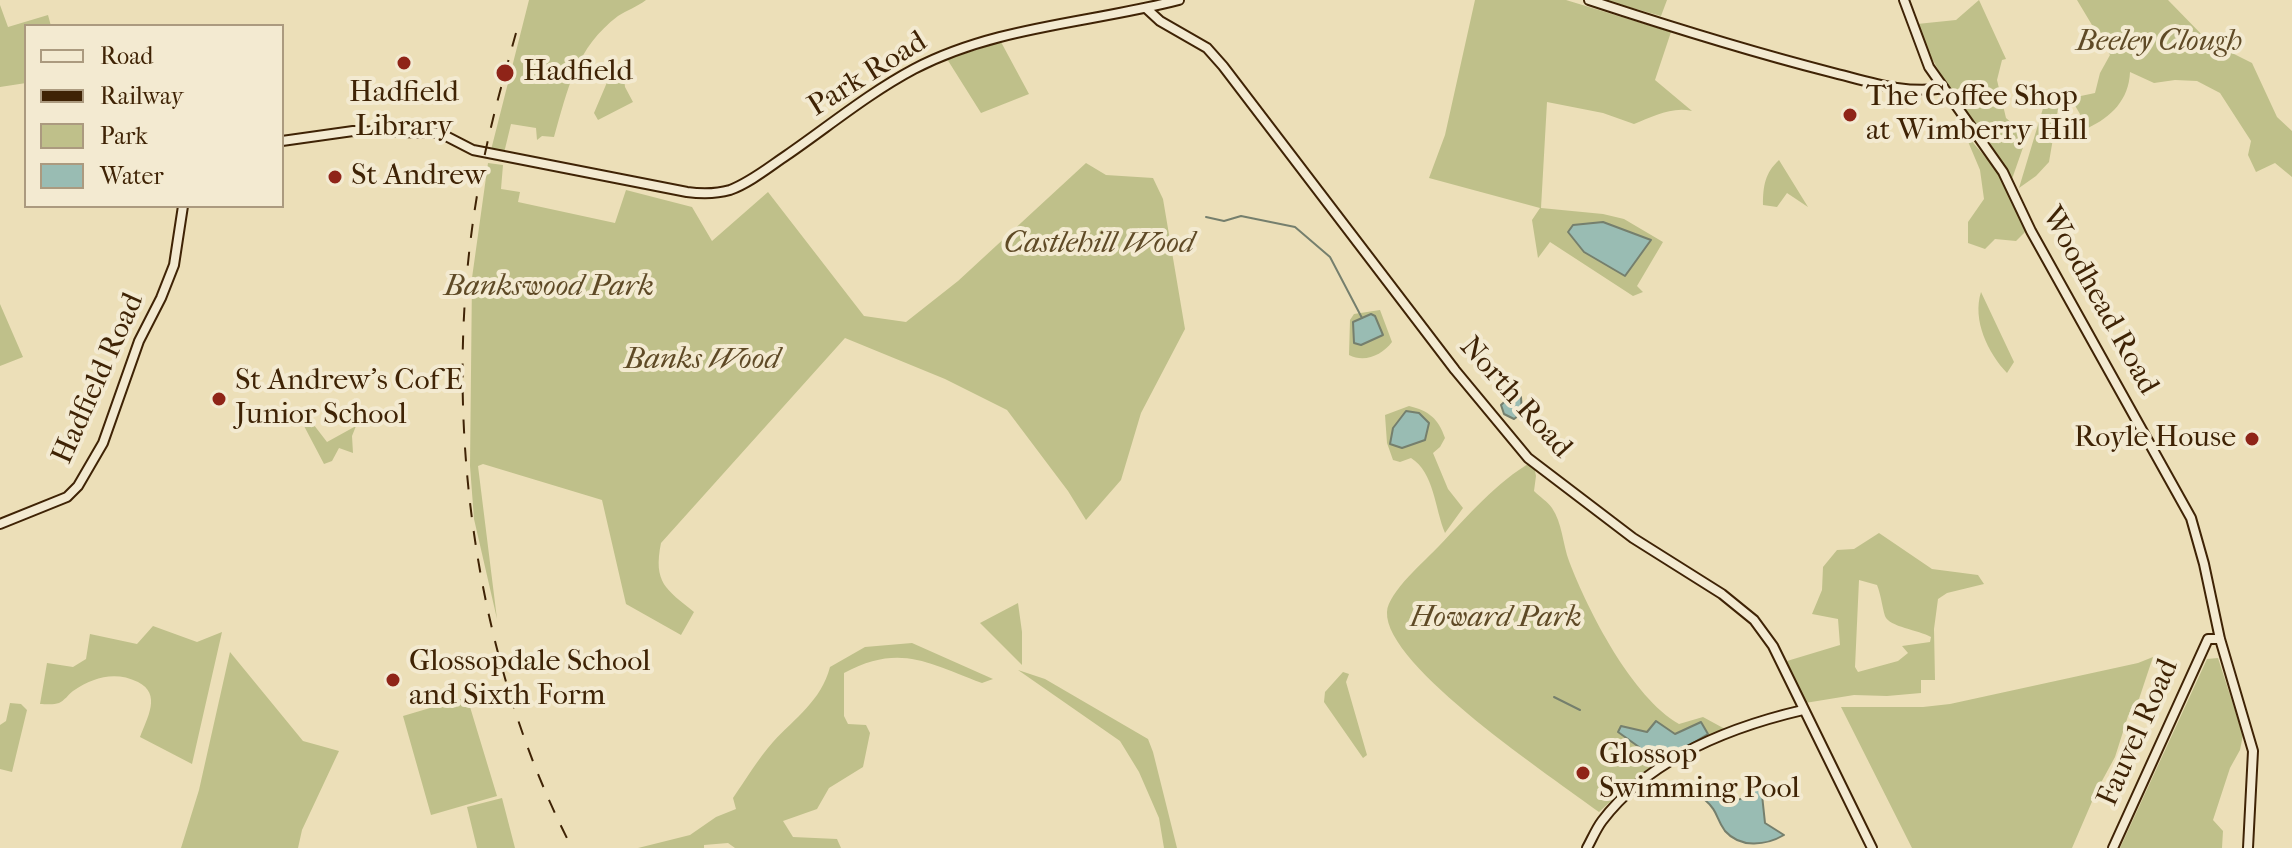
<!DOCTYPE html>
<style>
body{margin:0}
#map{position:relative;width:2292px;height:848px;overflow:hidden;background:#ecdfb8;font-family:"IM FELL French Canon",serif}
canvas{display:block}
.legend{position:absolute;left:24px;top:24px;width:260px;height:184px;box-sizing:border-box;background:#f3ead1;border:2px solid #ab9a7f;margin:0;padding:10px 14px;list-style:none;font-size:24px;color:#3f2305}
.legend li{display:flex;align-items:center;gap:16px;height:40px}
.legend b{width:40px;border:2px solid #ab9a7f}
</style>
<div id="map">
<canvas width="2292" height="848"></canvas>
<ul class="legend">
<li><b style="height:10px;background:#f3ead1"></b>Road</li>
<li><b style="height:10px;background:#3f2305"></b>Railway</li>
<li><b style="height:22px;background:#bfc08a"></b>Park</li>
<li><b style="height:22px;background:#99bcb3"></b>Water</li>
</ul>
</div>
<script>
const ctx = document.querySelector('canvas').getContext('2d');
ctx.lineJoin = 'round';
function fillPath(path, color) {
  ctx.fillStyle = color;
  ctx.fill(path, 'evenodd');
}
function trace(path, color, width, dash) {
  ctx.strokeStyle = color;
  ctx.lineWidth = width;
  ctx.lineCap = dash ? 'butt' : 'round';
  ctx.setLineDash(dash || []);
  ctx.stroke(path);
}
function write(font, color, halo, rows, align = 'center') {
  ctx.font = font + ' "IM FELL French Canon",serif';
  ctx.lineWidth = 8;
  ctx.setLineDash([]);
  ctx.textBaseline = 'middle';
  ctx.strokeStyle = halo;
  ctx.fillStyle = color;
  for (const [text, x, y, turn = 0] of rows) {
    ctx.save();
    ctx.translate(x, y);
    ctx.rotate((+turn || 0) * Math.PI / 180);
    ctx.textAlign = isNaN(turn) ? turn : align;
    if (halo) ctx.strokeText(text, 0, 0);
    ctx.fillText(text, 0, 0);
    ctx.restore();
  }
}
fillPath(new Path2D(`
 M529,0H646C637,7 627,10 618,16C576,48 568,88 554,137L542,136L537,140L536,128L511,124L504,153L491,150Z
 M1475,0H1566L1671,32L1655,80L1692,111C1672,106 1652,117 1634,124L1603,113L1547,102L1541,208L1603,214L1624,219L1663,242L1637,286L1643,292L1633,296L1550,242L1538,258L1532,220L1540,208L1429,178L1445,135ZM1650,240L1625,276L1584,252Z
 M1604,0H1667L1661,16Z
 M1979,0L2006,59L2002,60L1997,80L2006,118L2027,136L2012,179C1984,125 1936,83 1917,24L1956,20Z
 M2077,0H2168L2208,41L2252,63L2277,117L2292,131V177L2275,163L2256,172L2248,155L2251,141L2220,93L2197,81L2175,80L2154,83L2130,72C2129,100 2111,117 2088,128L2073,102L2076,97L2095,93L2100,73L2110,55Z
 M0,5L8,27L48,15L51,26H26V83L0,87Z
 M1001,42L1029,94L981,113L947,59Z
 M623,69L625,87L633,102L598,120L594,113L608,80Z
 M2059,103L2049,162L2036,176L2019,188L2044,105Z
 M1964,132L1998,172L2026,231L2016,241L1995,239L1985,249L1968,243V222L1984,199L1980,170Z
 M1779,160L1808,207L1787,193L1777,207L1763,205C1763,186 1765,173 1779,160Z
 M488,163L503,165L501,189L520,192L518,202L615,223L626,190L692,207L712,241L768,192L864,316L906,322L958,281L1086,163L1106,175L1153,178L1163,199L1185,329L1141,413L1121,480L1086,520L1068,491L1007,410L945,379L845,338L661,543C653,583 666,589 694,612L681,635L626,604L602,500L483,464L478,466L497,619L474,519L470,466L472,278Z
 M1981,292L2014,362L2007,373C1988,353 1972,320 1981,292Z
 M0,304L23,357L0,366Z
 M1380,310L1392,342C1382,355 1365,363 1349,355L1350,320L1354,314Z
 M1409,406C1429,411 1438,418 1445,438L1440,447L1433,453L1448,489L1463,508L1445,533C1435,509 1434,472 1411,458L1400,462L1393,460L1387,443L1385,415Z
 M307,416L327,442L356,426L352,436L353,453L339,448L332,461L324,464L303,424Z
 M1533,461L1536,476L1534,491C1539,496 1548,502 1552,508C1562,522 1563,545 1569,561C1588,611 1632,697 1679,724L1703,717L1725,729L1676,753L1636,778L1599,812C1555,779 1384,666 1387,612C1388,592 1426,560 1439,546C1469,515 1495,483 1533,461Z
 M1879,533L1932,569L1978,575L1984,584L1947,593L1938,599L1934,629L1935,680H1921V693L1887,696L1854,695L1805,703L1787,661L1840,645L1838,619L1812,614L1822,590L1823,567L1837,550L1854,549ZM1859,580L1877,585C1881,595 1882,606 1885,616C1889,627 1919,630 1931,637L1930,642L1902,646L1908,653L1898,661L1858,672L1855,667Z
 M1018,603L1022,632V665L980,623Z
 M153,626L197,642L222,632L192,764L140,737C147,718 162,694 138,682C115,671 94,677 73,691C69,694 64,701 59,703C54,705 45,704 40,704L47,663L73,667L86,659L90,634L137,644Z
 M912,643L993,679L982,683C928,663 900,643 844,673V716L848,724L866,725L870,733L863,767L829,788L817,809L783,821L793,837L837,839L841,848H735L728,843L704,845V848H638L690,835L716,817L736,809L733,798C746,779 758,759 773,742C795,718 821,701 830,667L865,647Z
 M230,652L303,741L339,751L302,830L298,848H181L199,790Z
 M2153,657L2139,699L2128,716L2115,757L2097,790L2072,848H1912L1841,707H1923L1950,704L2138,663Z
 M2218,658L2243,735L2240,750L2230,768L2213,820L2223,831L2222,848H2120L2207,659Z
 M1018,670L1045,679L1148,739L1153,752L1177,848H1164L1159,818L1139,772L1120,741Z
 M1343,672L1349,674L1346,682L1367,755L1363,758L1324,702L1325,692Z
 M467,697L497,796L431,815L403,716Z
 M10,703L21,704L27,710L12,772L0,769V725L6,721Z
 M502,798L515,848H477L467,807Z`), '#bfc08a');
const water = new Path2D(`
 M1603,222L1651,240L1625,276L1584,252L1568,232L1573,225Z
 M1371,314L1375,316L1383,335L1361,345L1354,343L1353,322Z
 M1514,393L1521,397L1522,413L1514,419L1504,414L1501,405Z
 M1406,411L1419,413L1429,423L1425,440L1402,448L1390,444L1393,428Z
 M1656,721L1675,734L1701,722L1708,734L1653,767L1634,758L1640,751L1639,747L1618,732L1621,726L1647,732Z
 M1719,784L1733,800L1741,799L1754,790H1759L1762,795L1765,823L1784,835C1765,846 1740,848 1725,831C1715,817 1719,812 1704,799Z`);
fillPath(water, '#99bcb3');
trace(water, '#757f6d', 2);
trace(new Path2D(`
 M1206,217L1224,221L1241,216L1295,227L1330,257L1362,318
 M1554,697L1580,710`), '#757f6d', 2);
const secondary = new Path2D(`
 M1589,0C1668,26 1748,51 1830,72C1867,81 1905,95 1944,88
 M1904,0L1929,67L2003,172L2031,231L2191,518L2204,564L2220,639L2253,751L2248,848
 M1147,9L1160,21L1207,48L1223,66L1455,370L1528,458L1633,538L1722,594L1754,620L1773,646L1872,848
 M282,141L353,131L440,133L473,150L687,192C702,194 716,194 730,190C751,182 769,167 787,155C829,126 869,93 914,69C996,26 1091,23 1179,0
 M0,524L67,497L78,486L103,443L139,341L161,298L174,265L183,206
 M1587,848C1592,839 1596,829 1602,821C1649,759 1730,727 1803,710
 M2113,848L2208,639H2220`);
trace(secondary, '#3f2305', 12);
trace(secondary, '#f3ead1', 8);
trace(new Path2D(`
 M516,33C504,76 492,119 483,163C438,386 467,645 572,848`), '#3f2305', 2, [14, 14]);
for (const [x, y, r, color] of [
 [404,63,8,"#8f2418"],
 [505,73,10,"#8f2418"],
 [1850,115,8,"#8f2418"],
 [335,177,8,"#8f2418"],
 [219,399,8,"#8f2418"],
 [2252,439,8,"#8f2418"],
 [393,680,8,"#8f2418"],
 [1583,773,8,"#8f2418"]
]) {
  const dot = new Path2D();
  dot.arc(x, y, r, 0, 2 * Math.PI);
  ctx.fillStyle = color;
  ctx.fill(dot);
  trace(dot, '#f3ead1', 3);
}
write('italic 30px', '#5f4a26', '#f3ead1', [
 ["Beeley Clough",2159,43],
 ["Castlehill Wood",1099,245],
 ["Bankswood Park",549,288],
 ["Banks Wood",702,361],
 ["Howard Park",1496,619]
]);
write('30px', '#3f2305', '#f3ead1', [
 ["Hadfield",523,73],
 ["Hadfield",404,94,"center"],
 ["Library",404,128,"center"],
 ["The Coffee Shop",1866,98],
 ["at Wimberry Hill",1866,132],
 ["St Andrew",351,177],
 ["St Andrew's CofE",235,382],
 ["Junior School",235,416],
 ["Royle House",2236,439,"right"],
 ["Glossopdale School",409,663],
 ["and Sixth Form",409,697],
 ["Glossop",1599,756],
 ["Swimming Pool",1599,790]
], 'left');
write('30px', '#3f2305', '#f3ead1', [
 ["Park Road",868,75,-32],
 ["Woodhead Road",2099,301,61],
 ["Hadfield Road",99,379,-66],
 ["North Road",1515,398,48],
 ["Fauvel Road",2139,733,-66]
]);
</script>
